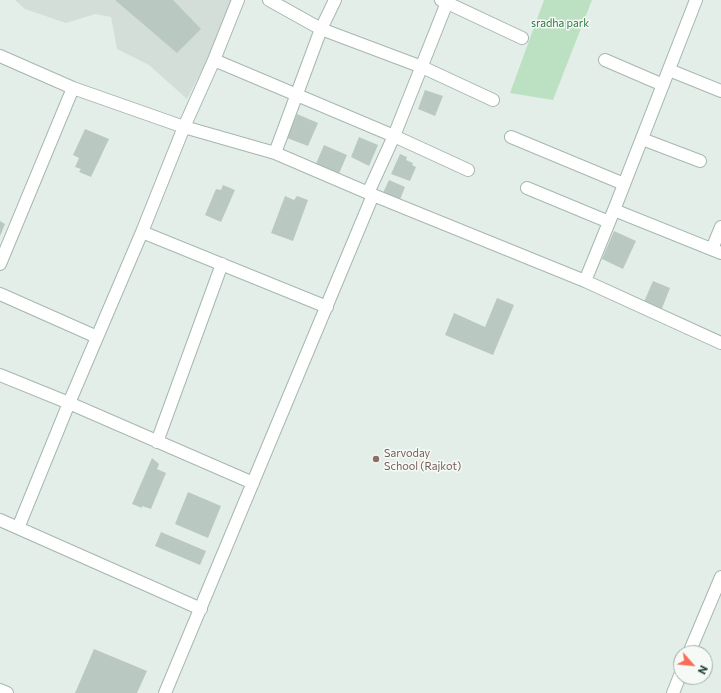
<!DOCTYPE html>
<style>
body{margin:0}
#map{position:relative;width:721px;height:693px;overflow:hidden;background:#e4eee9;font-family:Commissioner,sans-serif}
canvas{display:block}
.north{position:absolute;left:673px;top:645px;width:40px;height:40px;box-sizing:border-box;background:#f5faf7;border:1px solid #a1b0a9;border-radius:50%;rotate:117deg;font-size:11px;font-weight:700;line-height:16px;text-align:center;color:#224135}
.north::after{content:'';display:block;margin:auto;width:14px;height:18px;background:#f86f59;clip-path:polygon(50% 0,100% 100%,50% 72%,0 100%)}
</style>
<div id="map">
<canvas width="721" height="693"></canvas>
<div class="north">N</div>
</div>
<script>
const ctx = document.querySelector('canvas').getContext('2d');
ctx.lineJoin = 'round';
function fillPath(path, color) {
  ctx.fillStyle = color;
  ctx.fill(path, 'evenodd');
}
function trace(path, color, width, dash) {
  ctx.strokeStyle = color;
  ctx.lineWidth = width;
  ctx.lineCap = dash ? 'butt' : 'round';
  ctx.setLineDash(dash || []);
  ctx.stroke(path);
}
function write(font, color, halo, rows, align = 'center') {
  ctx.font = font + ' Commissioner,sans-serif';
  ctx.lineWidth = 3;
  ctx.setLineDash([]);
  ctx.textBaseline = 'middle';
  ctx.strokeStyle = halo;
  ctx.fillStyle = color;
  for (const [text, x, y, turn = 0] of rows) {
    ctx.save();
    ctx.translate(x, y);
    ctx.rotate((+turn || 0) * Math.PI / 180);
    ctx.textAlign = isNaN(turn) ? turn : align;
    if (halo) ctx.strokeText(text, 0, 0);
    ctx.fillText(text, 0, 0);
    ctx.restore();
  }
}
fillPath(new Path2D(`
 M15,0H231L206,62L187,99L149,65L117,49L111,17L95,14L66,23L25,9Z`), '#d2ded7');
fillPath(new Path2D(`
 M544,0H592L553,100L510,93Z`), '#bce0c2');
fillPath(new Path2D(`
 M115,0H173L201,29L177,53Z
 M425,90L443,96L435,116L418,109Z
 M297,114L318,123L308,146L287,138Z
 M85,129L109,139L91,177L79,172L81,169L75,167L79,158L73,155Z
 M359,137L378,145L369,166L351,157Z
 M324,145L347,155L338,176L315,166Z
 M400,154L407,157L406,160L413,163L412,165L416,167L410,181L391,174Z
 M389,180L405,187L399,202L382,195Z
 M223,185L235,190L221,222L205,215L216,189L221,190Z
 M285,196L294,200L297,196L308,200L293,241L271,233Z
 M0,221L5,224L0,236Z
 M614,231L636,241L623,269L602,259Z
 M653,281L670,288L661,311L643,304Z
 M497,298L514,305L493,355L445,335L454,313L485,327Z
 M152,458L159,464L157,469L166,473L151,509L142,506V508L132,504Z
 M188,492L221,506L208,538L175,524Z
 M161,532L206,551L200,565L155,546Z
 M94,649L147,671L137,693H75Z`), '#b9c9c1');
const minor = new Path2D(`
 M269,0L321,29L422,67L493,100
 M441,0L522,38
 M0,56L73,88L184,127L275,153L373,195
 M214,60L394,136L468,170
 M605,60L663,85
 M669,70L721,91
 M511,137L624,184
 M642,139L700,161
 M275,153L321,29L335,0
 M527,188L609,222
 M368,193L394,136L448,0
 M614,210L721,253
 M142,232L184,127L214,60L238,0
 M712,249L721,227
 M0,264L73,88
 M585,281L614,210L696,0
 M0,294L97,337
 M0,375L69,403L253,483
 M157,442L222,264
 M0,520L201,609
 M18,528L69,403L142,232L327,307
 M165,693L373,195L585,281L721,343`);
const tertiary = new Path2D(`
 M689,653L721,577
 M673,693L681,673`);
const secondary = new Path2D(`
 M0,690L7,693`);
trace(minor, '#a6b7af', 14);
trace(tertiary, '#a6b7af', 14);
trace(secondary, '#a2baaf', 14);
trace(minor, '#fff', 12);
trace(tertiary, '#fff', 12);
trace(secondary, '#fff', 12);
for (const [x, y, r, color] of [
 [376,459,4,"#8d6e63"]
]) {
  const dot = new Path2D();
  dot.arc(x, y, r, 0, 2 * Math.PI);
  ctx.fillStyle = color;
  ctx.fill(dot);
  trace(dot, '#f5faf7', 1.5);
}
write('11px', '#2a7a41', '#f5faf7', [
 ["sradha park",560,23]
]);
write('11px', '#785e54', '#f5faf7', [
 ["Sarvoday",384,453],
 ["School (Rajkot)",384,466]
], 'left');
</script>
